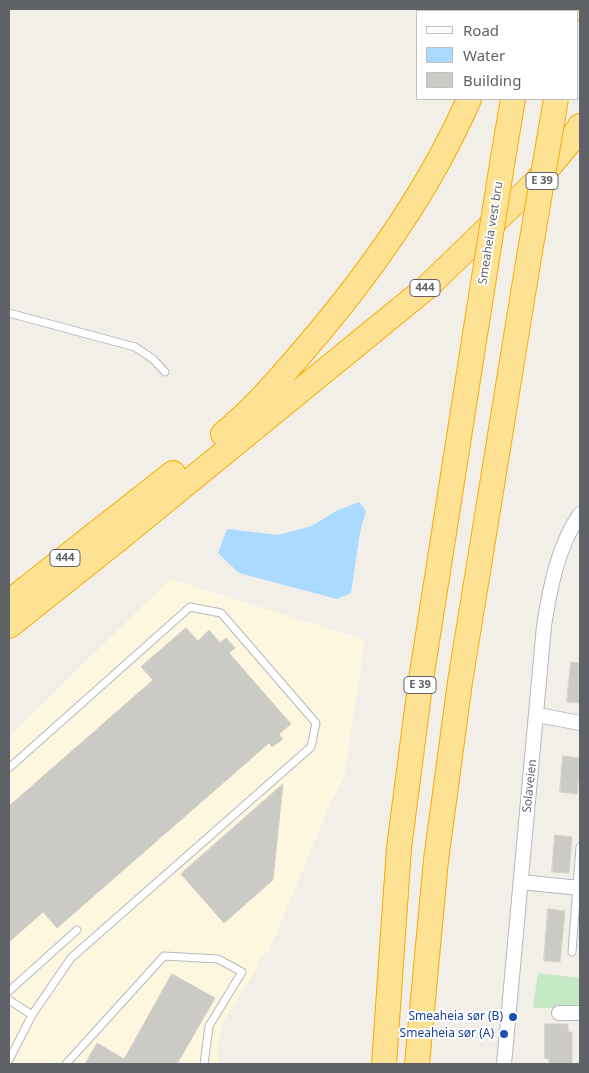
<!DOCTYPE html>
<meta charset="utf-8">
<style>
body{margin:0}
#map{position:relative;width:589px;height:1073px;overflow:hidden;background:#f1efe8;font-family:"Noto Sans",sans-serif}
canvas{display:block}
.frame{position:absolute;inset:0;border:10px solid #5f6368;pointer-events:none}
.legend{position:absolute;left:416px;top:10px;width:162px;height:90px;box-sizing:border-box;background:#fff;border:1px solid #bfc1c3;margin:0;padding:6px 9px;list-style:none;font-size:15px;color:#5f6368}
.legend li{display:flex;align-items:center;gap:10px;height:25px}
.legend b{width:25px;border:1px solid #bfc1c3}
</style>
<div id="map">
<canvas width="589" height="1073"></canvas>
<div class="frame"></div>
<ul class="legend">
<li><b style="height:6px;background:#fff"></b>Road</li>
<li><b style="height:14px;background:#aadaff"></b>Water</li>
<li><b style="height:14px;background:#cccac5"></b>Building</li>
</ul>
</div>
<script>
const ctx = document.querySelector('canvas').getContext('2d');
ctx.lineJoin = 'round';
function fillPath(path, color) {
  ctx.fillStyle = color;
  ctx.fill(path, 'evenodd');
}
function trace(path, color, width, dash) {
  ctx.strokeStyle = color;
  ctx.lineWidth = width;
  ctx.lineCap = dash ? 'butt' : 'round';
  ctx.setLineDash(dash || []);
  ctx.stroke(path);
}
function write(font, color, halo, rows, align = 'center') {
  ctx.font = font + ' "Noto Sans",sans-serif';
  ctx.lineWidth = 4;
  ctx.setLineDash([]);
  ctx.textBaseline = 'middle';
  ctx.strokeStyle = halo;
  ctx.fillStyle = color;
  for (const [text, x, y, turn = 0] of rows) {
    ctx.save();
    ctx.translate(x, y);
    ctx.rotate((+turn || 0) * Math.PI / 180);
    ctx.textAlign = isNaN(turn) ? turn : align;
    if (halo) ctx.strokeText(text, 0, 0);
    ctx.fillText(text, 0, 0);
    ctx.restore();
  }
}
fillPath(new Path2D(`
 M170,579L365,640L344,778L332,800L269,951L262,955L254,973L222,1024L217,1048L219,1064H9V737Z`), '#fef7e0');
fillPath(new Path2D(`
 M538,973L580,978V1003L571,1008H533Z`), '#c5e8c5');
fillPath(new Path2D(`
 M359,502L366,511L360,532L351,593L337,599L239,573L218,553L227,529L278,535L312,526L336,511Z`), '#aadaff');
const building = new Path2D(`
 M186,628L198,641L209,630L220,643L226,638L235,648L229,653L291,724L279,734L283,739L272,747L269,743L57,928L43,912L9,942V806L153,680L141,667Z
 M571,662L580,663V703L567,702Z
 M563,756L580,758L577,794L560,792Z
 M283,784L273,880L224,923L181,874Z
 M555,835L572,837L569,873L552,872Z
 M548,909L565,911L560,962L544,961Z
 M172,974L215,998L177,1064H85L97,1043L124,1059Z
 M545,1024H568V1032H572V1064H549V1059L545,1058Z`);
fillPath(building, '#cccac5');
trace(building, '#d6d1c6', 1);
const lane = new Path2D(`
 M9,313L135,347L153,359L165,372
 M9,768L190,607L221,613L316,723L311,747L71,958L32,1015
 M572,952L580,847
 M9,991L77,930
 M9,1000L32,1015L9,1060
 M66,1064L164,956L218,959L242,972L209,1026L204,1064`);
const street = new Path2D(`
 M538,715L580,723
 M521,882L580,888
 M559,1013H580
 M504,1064L544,626C550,587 558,546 580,514`);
const highway = new Path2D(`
 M503,11L504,9
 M529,11V9
 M571,11L572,9
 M503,158L513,99
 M223,434C254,409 280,378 305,349C370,273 429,191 469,99
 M9,602L173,473
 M9,626L116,541L426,288L536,182L569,143L580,126
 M384,1064L399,848L420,686L479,309
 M417,1064L436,860L460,682L528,263`);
trace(lane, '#b5b8bc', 9);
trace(street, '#b5b8bc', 16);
trace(highway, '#f9ab00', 26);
trace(lane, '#fff', 7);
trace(street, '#fff', 14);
trace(highway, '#fde293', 24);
const highwayBridge = new Path2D(`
 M528,263L556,99
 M479,309L503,158`);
trace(highwayBridge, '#f9ab00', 26, []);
trace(highwayBridge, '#fde293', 24);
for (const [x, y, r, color] of [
 [513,1017,5,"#1a4fb4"],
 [504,1034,5,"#1a4fb4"]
]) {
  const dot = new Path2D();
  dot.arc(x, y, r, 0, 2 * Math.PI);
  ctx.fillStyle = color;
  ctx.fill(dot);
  trace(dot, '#fff', 2);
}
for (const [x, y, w] of [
 [542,181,32],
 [425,288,30],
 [65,558,30],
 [420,685,32]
]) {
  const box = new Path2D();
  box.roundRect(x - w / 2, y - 8.5, w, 17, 4);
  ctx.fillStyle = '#fff';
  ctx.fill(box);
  trace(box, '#5f6368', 1);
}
write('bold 11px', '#5f6368', null, [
 ["E 39",542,181],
 ["444",425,288],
 ["444",65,558],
 ["E 39",420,685]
]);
write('12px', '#5f6368', '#fff', [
 ["Smeaheia vest bru",491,233,-81],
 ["Solaveien",530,786,-84]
]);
write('12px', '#164399', '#fff', [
 ["Smeaheia sør (B)",503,1017],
 ["Smeaheia sør (A)",494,1034]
], 'right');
</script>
